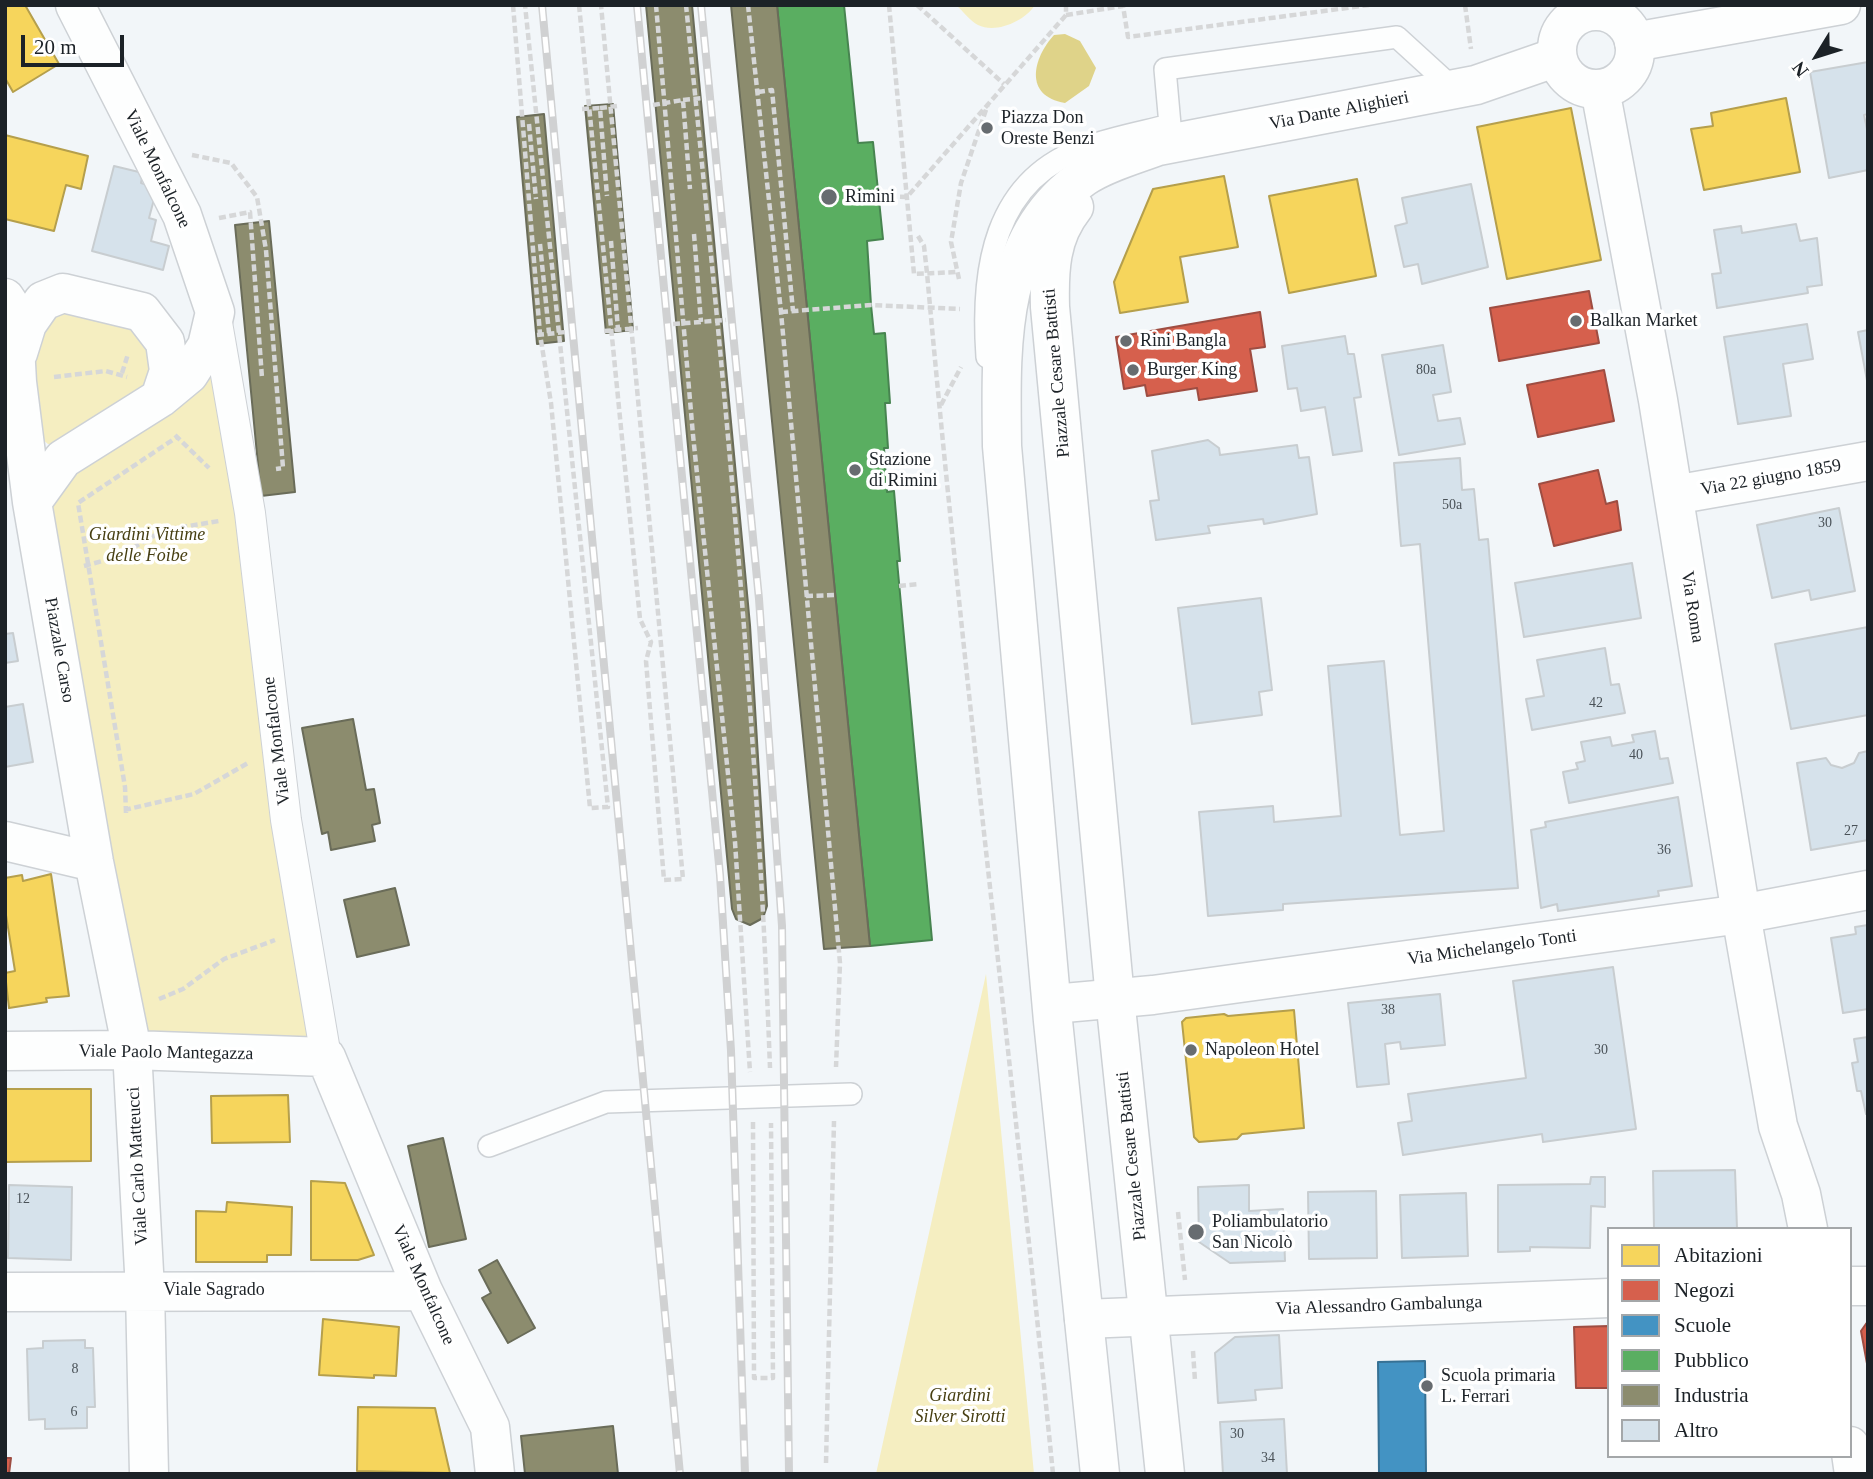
<!DOCTYPE html>
<meta charset="utf-8">
<style>
body{margin:0}
#map{position:relative;width:1873px;height:1479px;overflow:hidden;background:#f2f6f9;font-family:"Times New Roman",serif}
canvas{display:block}
.frame{position:absolute;inset:0;border:7px solid #1c2227;pointer-events:none}
.legend{position:absolute;left:1607px;top:1227px;width:245px;height:231px;box-sizing:border-box;background:#fff;border:2px solid #a4a7a9;margin:0;padding:9px 12px;list-style:none;font-size:21px;color:#1c2227}
.legend li{display:flex;align-items:center;gap:14px;height:35px}
.legend b{width:35px;border:2px solid #a4a7a9}
.north{position:absolute;left:1782px;top:21px;width:70px;height:70px;-webkit-text-stroke:5px #fff;paint-order:stroke;rotate:232deg;font-size:19px;font-weight:700;line-height:28px;text-align:center;color:#1c2227}
.north::after{content:'';display:block;margin:auto;width:24px;height:32px;background:#1c2227;clip-path:polygon(50% 0,100% 100%,50% 72%,0 100%)}
.scale{position:absolute;left:21px;top:35px;width:103px;height:32px;box-sizing:border-box;border:4px solid #1c2227;border-top:0;padding-left:9px;font-size:21px;line-height:24px;white-space:nowrap;color:#1c2227;-webkit-text-stroke:5px #fff;paint-order:stroke}
</style>
<div id="map">
<canvas width="1873" height="1479"></canvas>
<div class="frame"></div>
<ul class="legend">
<li><b style="height:19px;background:#f6d55c"></b>Abitazioni</li>
<li><b style="height:19px;background:#d6604d"></b>Negozi</li>
<li><b style="height:19px;background:#4393c3"></b>Scuole</li>
<li><b style="height:19px;background:#5aae61"></b>Pubblico</li>
<li><b style="height:19px;background:#8c8c6e"></b>Industria</li>
<li><b style="height:19px;background:#d6e2eb"></b>Altro</li>
</ul>
<div class="north">N</div>
<div class="scale">20 m</div>
</div>
<script>
const ctx = document.querySelector('canvas').getContext('2d');
ctx.lineJoin = 'round';
function fillPath(path, color) {
  ctx.fillStyle = color;
  ctx.fill(path, 'evenodd');
}
function trace(path, color, width, dash) {
  ctx.strokeStyle = color;
  ctx.lineWidth = width;
  ctx.lineCap = dash ? 'butt' : 'round';
  ctx.setLineDash(dash || []);
  ctx.stroke(path);
}
function write(font, color, halo, rows, align = 'center') {
  ctx.font = font + ' "Times New Roman",serif';
  ctx.lineWidth = 7;
  ctx.setLineDash([]);
  ctx.textBaseline = 'middle';
  ctx.strokeStyle = halo;
  ctx.fillStyle = color;
  for (const [text, x, y, turn = 0] of rows) {
    ctx.save();
    ctx.translate(x, y);
    ctx.rotate((+turn || 0) * Math.PI / 180);
    ctx.textAlign = isNaN(turn) ? turn : align;
    if (halo) ctx.strokeText(text, 0, 0);
    ctx.fillText(text, 0, 0);
    ctx.restore();
  }
}
fillPath(new Path2D(`
 M956,5H1035C1025,21 996,34 978,25C970,21 963,11 956,5Z
 M51,309L140,324L157,348L150,392L63,446L48,444L37,435L26,374Z
 M213,377L249,584L314,1044L142,1038L45,507L71,469Z
 M986,974L1034,1474H876Z`), '#f5eec1');
fillPath(new Path2D(`
 M1065,34L1080,41L1096,68L1089,86L1065,103C1023,96 1033,58 1054,35Z`), '#dfd389');
const homes = new Path2D(`
 M5,5H25L59,64L13,92L5,78Z
 M1786,98L1800,172L1704,190L1691,129L1713,126L1711,113Z
 M1571,108L1601,260L1507,279L1477,127Z
 M5,135L88,156L81,189L66,185L54,231L5,219Z
 M1224,176L1238,247L1180,257L1188,302L1120,313L1114,282L1153,189Z
 M1357,179L1376,276L1289,293L1269,196Z
 M51,874L69,996L46,998L47,1002L9,1008L5,973L15,971L5,909V878L22,875L23,881Z
 M1294,1010L1304,1128L1242,1134L1237,1139L1199,1142L1194,1137L1182,1022L1186,1018L1224,1014L1228,1016Z
 M5,1089H91V1161L5,1162Z
 M288,1095L290,1142L212,1143L211,1096Z
 M311,1181L345,1183L374,1255L358,1260H311Z
 M227,1202L292,1207L291,1255H267V1262H196V1211L226,1212Z
 M323,1319L399,1327L396,1376L374,1375V1378L319,1375Z
 M358,1407L435,1408L450,1473L357,1471Z`);
fillPath(homes, '#f6d55c');
trace(homes, '#b59f4c', 2);
const shops = new Path2D(`
 M1589,291L1599,343L1499,361L1490,308Z
 M1260,312L1265,347L1250,349L1257,391L1199,400L1197,388L1147,396L1145,385L1124,389L1116,337Z
 M1604,370L1614,421L1538,437L1527,385Z
 M1598,470L1606,504L1617,501L1621,530L1554,546L1539,484Z
 M1868,1321V1369L1861,1331Z
 M1609,1326V1388H1576L1574,1327Z
 M5,1458H11L9,1474H5Z`);
fillPath(shops, '#d6604d');
trace(shops, '#9e4d42', 2);
const schools = new Path2D(`
 M1425,1361L1426,1474H1379L1378,1362Z`);
fillPath(schools, '#4393c3');
trace(schools, '#377194', 2);
const public = new Path2D(`
 M777,5H844L858,143L873,142L883,239L867,241L871,305L874,334L885,333L890,403H885L888,448H884L887,492L894,491L900,561H897L932,940L870,946Z`);
fillPath(public, '#5aae61');
trace(public, '#478450', 2);
const industry = new Path2D(`
 M646,5H692L750,625L767,906L763,918L750,925L736,919L732,909Z
 M731,5H777L870,946L824,949Z
 M613,104L633,330L606,333L585,106Z
 M544,114L564,341L537,344L517,117Z
 M269,221L295,492L261,496L235,225Z
 M353,719L366,790L374,789L380,823L372,825L375,841L331,850L328,832L322,834L302,728Z
 M395,888L409,945L357,957L344,900Z
 M443,1138L466,1239L429,1247L408,1146Z
 M497,1260L535,1328L508,1343L482,1298L491,1293L479,1270Z
 M613,1426L618,1474H525L521,1436Z`);
fillPath(industry, '#8c8c6e');
trace(industry, '#6a6c59', 2);
const building = new Path2D(`
 M1868,62V114L1864,115L1868,134V170L1829,178L1810,72Z
 M114,166L143,173L141,183L157,188L149,218L156,220L151,241L169,246L163,270L92,251Z
 M1471,184L1488,267L1422,284L1418,264L1404,267L1395,226L1407,223L1402,198Z
 M1796,224L1800,241L1817,238L1822,285L1807,287L1808,293L1717,308L1712,274L1721,273L1714,230L1741,226L1742,233Z
 M1807,324L1813,359L1783,364L1791,416L1738,424L1724,337Z
 M1868,330V386L1858,332Z
 M1345,336L1348,354H1354L1361,397L1354,398L1362,451L1333,455L1325,407L1301,411L1297,388L1288,389L1282,346Z
 M1443,345L1451,392L1433,395L1438,421L1460,418L1465,444L1399,455L1382,355Z
 M1208,440L1219,448L1220,455L1297,445L1299,458L1309,457L1317,514L1264,524L1263,519L1208,526L1210,533L1156,540L1150,501L1159,500L1152,451Z
 M1460,458L1462,490L1474,489L1479,540L1488,539L1518,888L1283,904V910L1208,916L1199,812L1273,806L1274,822L1341,816L1328,666L1384,661L1400,835L1444,831L1420,544L1401,546L1394,463Z
 M1839,508L1855,591L1811,600L1809,590L1772,598L1757,525Z
 M1632,563L1641,618L1524,637L1515,583Z
 M1261,598L1272,690L1259,692L1262,715L1192,724L1178,608Z
 M1868,627V715L1791,729L1775,644Z
 M13,633L18,661L5,663V634Z
 M1605,648L1611,685L1619,684L1625,713L1532,730L1526,699L1544,696L1537,660Z
 M23,704L33,762L5,767V707Z
 M1655,731L1660,759L1668,758L1673,783L1569,803L1563,772L1578,769L1576,763L1585,761L1581,742L1610,737L1612,746L1634,742L1632,735Z
 M1868,751V840L1811,850L1797,763L1826,758L1831,765L1842,768L1854,763L1859,753Z
 M1678,797L1692,886L1658,891L1659,896L1558,911L1557,904L1541,908L1531,830L1546,827L1545,822Z
 M1868,925V1009L1843,1013L1831,938L1856,934L1855,927Z
 M1613,967L1636,1129L1543,1142L1542,1134L1403,1155L1398,1123L1412,1121L1408,1094L1526,1078L1513,981Z
 M1440,994L1445,1045L1401,1049L1400,1042L1385,1044L1389,1084L1357,1087L1348,1003Z
 M1868,1037V1113L1866,1114L1861,1091H1857L1852,1063L1858,1062L1854,1039Z
 M1735,1170L1737,1229H1654L1653,1171Z
 M1591,1177H1605V1207L1591,1206L1590,1248L1530,1247V1251L1498,1252V1185L1590,1184Z
 M9,1185L72,1187L71,1260L8,1258Z
 M1249,1185V1211L1283,1209L1285,1261L1230,1263L1199,1242L1198,1187Z
 M1376,1191L1377,1258L1309,1259L1308,1192Z
 M1466,1193L1468,1256L1402,1258L1400,1195Z
 M1279,1335L1282,1388L1255,1390L1256,1400L1218,1403L1215,1353L1235,1337Z
 M85,1340V1348H93L95,1407H87V1428L45,1429V1419L29,1420L27,1349L43,1348V1341Z
 M1284,1419L1287,1474H1223L1220,1422Z`);
fillPath(building, '#d6e2eb');
trace(building, '#c8cdd0', 2);
const service = new Path2D(`
 M987,357C981,271 992,179 1087,147C1114,137 1143,132 1170,125L1165,69L1397,37L1454,89
 M489,1146L606,1102L851,1094`);
const pedestrian = new Path2D(`
 M216,317L250,513L286,820L326,1057`);
const minor = new Path2D(`
 M1634,42L1841,5
 M5,298L13,310L17,382L32,502L94,862L132,1050L145,1290L149,1474
 M18,353L27,324L43,301L63,293L142,312L165,342L169,371L160,398
 M1674,495L1868,461
 M32,502L63,459L160,398L189,374L207,346L215,312L182,215L75,5
 M5,841L94,862
 M1053,1004L1153,995L1741,914L1868,890
 M5,1051L132,1050L326,1057L423,1291L490,1427L495,1474
 M1850,1286H1868
 M5,1292L423,1291
 M1084,1319L1609,1298`);
const tertiary = new Path2D(`
 M1074,207C1050,237 1049,270 1050,307L1115,998L1165,1474
 M1100,1474L1053,1021L1002,446C1001,351 995,237 1084,177C1105,163 1134,155 1158,146L1476,85L1557,57`);
const secondary = new Path2D(`
 M1557 50a39 39 0 1 1 78 0a39 39 0 1 1-78 0Z
 M1600,89L1658,400L1741,914L1778,1126L1801,1194L1808,1229
 M1850,1446L1854,1474`);
trace(service, '#cdd1d5', 24);
trace(pedestrian, '#cdd1d5', 32);
trace(minor, '#cdd1d5', 41);
trace(tertiary, '#cdd1d5', 41);
trace(secondary, '#cdd1d5', 41);
trace(new Path2D(`
 M513,5L540,334L551,403L590,808L608,807L525,5
 M579,5L640,619L651,642L646,661L664,880L683,879L601,5
 M656,5L693,435L735,842L750,1072
 M686,5C722,359 757,713 770,1068
 M748,5L781,312L840,963L836,1067
 M889,5L914,274L957,272
 M917,5L1004,84
 M1465,5L1471,49
 M1066,15L1123,6L1128,37L1369,5
 M758,92L772,90L793,311
 M683,100L704,98
 M653,105L683,100L690,189
 M600,108L617,106
 M582,109L600,108L607,196
 M529,124L536,199
 M192,155L231,163L257,197L266,250L283,468L276,469
 M879,196L907,197L1066,15V5
 M219,218L250,212L262,378
 M694,234L701,322
 M918,236L924,246L927,273C963,674 1013,1073 1053,1474
 M611,241L618,330
 M540,244L549,333
 M959,279L951,242L961,183L988,104
 M781,312L871,305L960,309
 M673,324L726,320
 M604,331L638,328
 M537,335L566,332
 M122,373L128,354
 M54,377L106,371L127,377
 M941,405L961,367
 M175,435L209,468
 M84,566L117,557L164,530L219,521
 M899,586L919,584
 M806,596L836,595
 M124,810L194,794L248,763
 M126,813L125,787L78,503L177,437
 M159,999L183,989L224,959L275,940
 M753,1122L754,1378H773L771,1123
 M1178,1212L1185,1280
 M1193,1351L1195,1381
 M826,1463L834,1121`), '#d6d7d8', 4.5, [7, 3.5]);
trace(service, '#fdfefe', 21);
trace(pedestrian, '#fdfefe', 30);
trace(minor, '#fdfefe', 38);
trace(tertiary, '#fdfefe', 38);
trace(secondary, '#fdfefe', 38);
const rail = new Path2D(`
 M542,5L680,1474
 M637,5L720,875L731,1051L745,1474
 M701,5L759,599L782,926L789,1474`);
trace(rail, '#d0d1d2', 8);
trace(rail, '#fff', 5, [16]);
for (const [x, y, r, color] of [
 [987,128,7,"#676c70"],
 [829,197,9,"#676c70"],
 [1576,321,7,"#676c70"],
 [1126,341,7,"#676c70"],
 [1133,370,7,"#676c70"],
 [855,470,7,"#676c70"],
 [1191,1050,7,"#676c70"],
 [1196,1232,9,"#676c70"],
 [1427,1386,7,"#676c70"]
]) {
  const dot = new Path2D();
  dot.arc(x, y, r, 0, 2 * Math.PI);
  ctx.fillStyle = color;
  ctx.fill(dot);
  trace(dot, '#fff', 2.5);
}
write('14px', '#4a5258', null, [
 ["80a",1426,370],
 ["50a",1452,505],
 ["30",1825,523],
 ["42",1596,703],
 ["40",1636,755],
 ["27",1851,831],
 ["36",1664,850],
 ["38",1388,1010],
 ["30",1601,1050],
 ["12",23,1199],
 ["8",75,1369],
 ["6",74,1412],
 ["30",1237,1434],
 ["34",1268,1458]
]);
write('18px', '#1c2227', '#fff', [
 ["Via Dante Alighieri",1339,111,-11],
 ["Viale Monfalcone",157,169,64],
 ["Piazzale Cesare Battisti",1057,373,-95],
 ["Via 22 giugno 1859",1771,478,-10],
 ["Via Roma",1692,607,81],
 ["Piazzale Carso",59,650,80],
 ["Viale Monfalcone",277,741,-97],
 ["Via Michelangelo Tonti",1492,948,-8],
 ["Viale Paolo Mantegazza",166,1053,1],
 ["Piazzale Cesare Battisti",1132,1156,-96],
 ["Viale Carlo Matteucci",138,1166,-93],
 ["Viale Monfalcone",423,1285,66],
 ["Viale Sagrado",214,1290],
 ["Via Alessandro Gambalunga",1379,1306,-2]
]);
write('18px', '#1c2227', '#fff', [
 ["Piazza Don",1001,118],
 ["Oreste Benzi",1001,139],
 ["Rimini",845,197],
 ["Balkan Market",1590,321],
 ["Rini Bangla",1140,341],
 ["Burger King",1147,370],
 ["Stazione",869,460],
 ["di Rimini",869,481],
 ["Napoleon Hotel",1205,1050],
 ["Poliambulatorio",1212,1222],
 ["San Nicolò",1212,1243],
 ["Scuola primaria",1441,1376],
 ["L. Ferrari",1441,1397]
], 'left');
write('italic 18px', '#473f12', '#fff', [
 ["Giardini Vittime",147,535],
 ["delle Foibe",147,556],
 ["Giardini",960,1396],
 ["Silver Sirotti",960,1417]
]);
</script>
